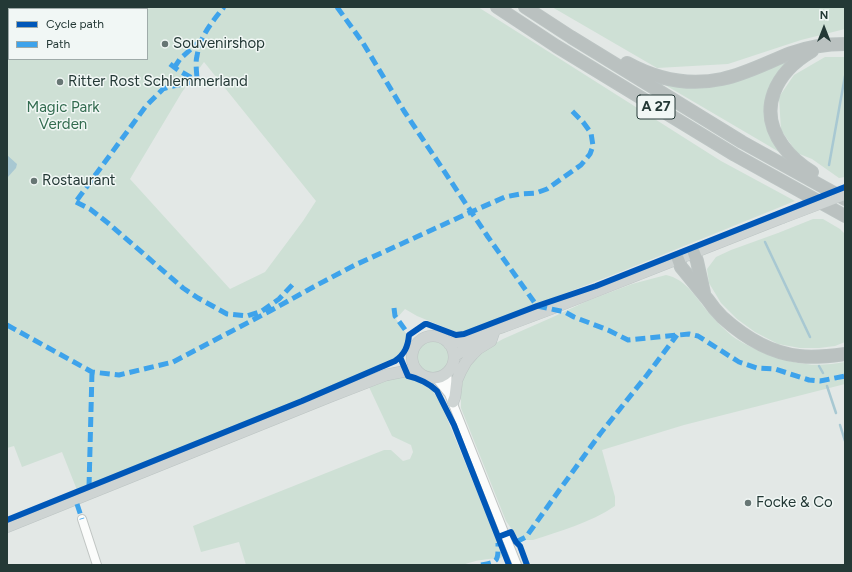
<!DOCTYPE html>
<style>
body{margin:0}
#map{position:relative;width:852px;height:572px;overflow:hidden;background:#e3e8e6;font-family:Figtree,sans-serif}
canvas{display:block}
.frame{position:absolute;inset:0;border:8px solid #243936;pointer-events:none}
.legend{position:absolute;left:8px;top:8px;width:140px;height:52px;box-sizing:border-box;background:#f1f7f5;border:1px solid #9faba9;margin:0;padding:5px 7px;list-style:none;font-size:12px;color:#243936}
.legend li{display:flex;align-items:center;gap:8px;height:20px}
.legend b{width:20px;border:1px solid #9faba9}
.north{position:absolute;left:804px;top:8px;width:40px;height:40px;-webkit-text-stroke:3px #f1f7f5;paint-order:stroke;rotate:0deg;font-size:11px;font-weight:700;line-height:16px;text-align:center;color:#243936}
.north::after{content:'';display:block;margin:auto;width:14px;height:18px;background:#243936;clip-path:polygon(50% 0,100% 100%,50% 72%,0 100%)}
</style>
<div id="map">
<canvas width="852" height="572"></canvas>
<div class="frame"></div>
<ul class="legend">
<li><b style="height:5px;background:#0057b8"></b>Cycle path</li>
<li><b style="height:5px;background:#3ea3eb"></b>Path</li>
</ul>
<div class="north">N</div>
</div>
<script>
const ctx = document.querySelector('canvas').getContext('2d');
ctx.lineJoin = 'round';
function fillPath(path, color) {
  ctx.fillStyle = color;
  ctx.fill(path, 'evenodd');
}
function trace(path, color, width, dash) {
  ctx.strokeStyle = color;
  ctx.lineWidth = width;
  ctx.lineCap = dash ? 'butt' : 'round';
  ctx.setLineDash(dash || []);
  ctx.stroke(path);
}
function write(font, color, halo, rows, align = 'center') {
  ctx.font = font + ' Figtree,sans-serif';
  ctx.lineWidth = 3;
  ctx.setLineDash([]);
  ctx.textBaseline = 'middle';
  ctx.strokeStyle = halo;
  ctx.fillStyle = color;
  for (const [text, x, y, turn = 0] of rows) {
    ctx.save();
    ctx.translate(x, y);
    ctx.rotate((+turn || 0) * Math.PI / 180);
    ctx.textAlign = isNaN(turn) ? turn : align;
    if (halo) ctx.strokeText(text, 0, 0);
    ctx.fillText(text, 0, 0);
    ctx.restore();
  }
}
fillPath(new Path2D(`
 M7,7H478L721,161L795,201L620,272L463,333L456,332L417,316L405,309L396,319L408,336L405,348L395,359L298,401L77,490L62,452L22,467L14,446L7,448ZM9,9H147V59H9ZM204,62L316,201L303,221L265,272L230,289L130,179L182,92Z
 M552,7H845V29L801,40L728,64L657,68Z
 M825,57H845V177L839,178L812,159L797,153L781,130L779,97L794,75Z
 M793,58L772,85L781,153L660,82L694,84Z
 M813,219H823L840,229L845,234V342L835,346L819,348H800L778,344L755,332L737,319L721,303L709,283L707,269L716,257L731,250L778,233Z
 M666,275C687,279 697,300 710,314C716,321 725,330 732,336C750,349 784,362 806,364C817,366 834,364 845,362V384L684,425L602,450L615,497V506C590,523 560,531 533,540H525L518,538L506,521L461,408V391L463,379L467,369L485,349L503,339L553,317L587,301L632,284Z
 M417 357a16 16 0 1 1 32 0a16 16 0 1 1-32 0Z
 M404,376L418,381L432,390L441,404L503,555L501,558C488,559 475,560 463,565H246L239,542L201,552L193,526L384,450H391L403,461L410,459L413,452L411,445L392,436L369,387L391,379Z`), '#cee0d5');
fillPath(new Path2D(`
 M7,155L17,164L16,168L7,178Z`), '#a8c8d2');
trace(new Path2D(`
 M829,165L845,76
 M765,242L810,337
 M819,366L823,373
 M827,386L836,413
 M840,425L845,441`), '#a8c8d2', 2.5);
const minor = new Path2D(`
 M447,372L449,394L517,565
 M436,378L449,394
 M82,519L97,565`);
const major = new Path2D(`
 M412 357a21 21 0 1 1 42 0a21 21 0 1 1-42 0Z
 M449,344L503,327L551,309L782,218
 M454,356L482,339
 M453,402L455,397L457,380L461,371L466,362L473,354L478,349L491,341L494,332
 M7,527L332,396L386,375L416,369`);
const highway = new Path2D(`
 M497,7L556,46L735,155L845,216
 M525,7L571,37L742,142L845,199
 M812,51C776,72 756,109 783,146C791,157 800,165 812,172
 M627,63C656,79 689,86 722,79C746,74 768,62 791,53C808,47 827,44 845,44
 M694,253L697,261L704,293
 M678,259L681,267C690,278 699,289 708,300C712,306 717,312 722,317C743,336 770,353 799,356C815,358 830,356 845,354`);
trace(minor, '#c0c5c3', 10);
trace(major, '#bcc4c3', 12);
trace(highway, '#bcc4c3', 14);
trace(minor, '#fbfcfb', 8);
trace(major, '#ced4d3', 11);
trace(highway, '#bac1c0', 12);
const majorBridge = new Path2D(`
 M782,218L845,194`);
trace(majorBridge, '#bcc4c3', 12, []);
trace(majorBridge, '#ced4d3', 11);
trace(new Path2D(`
 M337,7L363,43L404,111L488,237L537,306L565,312L574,317L608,330L628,340L689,334L698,336L739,362L757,368L775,369L809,380L820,381L845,376
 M170,64L178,70L197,81
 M174,68L180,59L201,40
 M77,200L146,106L163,89L169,87L197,81C197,73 195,63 197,56C200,36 212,22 224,7
 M76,202L90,209L108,223L183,288L198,298L227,314L247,316L262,311L279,299L295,282
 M394,308L395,316L409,335V337
 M7,325L92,372L119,375L173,362L270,311L317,285L355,265L471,212L505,197L520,194L536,193L547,189L581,165L590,154L593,146L591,133L583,122L572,111
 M89,487L92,372
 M77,504L82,519
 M516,542L526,537L558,492L600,434L647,375L677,335
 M481,565C499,562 498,561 498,543`), '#3ea3eb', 5, [10, 5]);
trace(new Path2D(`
 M400,357L408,376C418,378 430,384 437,391L454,425L509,565
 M7,520L302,401L395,361C405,354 408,346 409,335L425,324H427L456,335L464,334L537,306L596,286L845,187
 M498,537L511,532L516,542L520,546L527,565`), '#0057b8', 6);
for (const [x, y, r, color] of [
 [165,44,4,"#677674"],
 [60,82,4,"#677674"],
 [34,181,4,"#677674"],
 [748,503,4,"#677674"]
]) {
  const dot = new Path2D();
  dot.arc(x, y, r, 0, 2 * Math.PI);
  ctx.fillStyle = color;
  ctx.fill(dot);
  trace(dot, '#f1f7f5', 1.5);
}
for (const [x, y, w] of [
 [656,107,38]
]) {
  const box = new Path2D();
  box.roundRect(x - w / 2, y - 12, w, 24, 3);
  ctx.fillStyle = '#f1f7f5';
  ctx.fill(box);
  trace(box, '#243936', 1);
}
write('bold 14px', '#243936', null, [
 ["A 27",656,107]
]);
write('15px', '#243936', '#f1f7f5', [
 ["Souvenirshop",173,44],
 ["Ritter Rost Schlemmerland",68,82],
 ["Rostaurant",42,181],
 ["Focke & Co",756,503]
], 'left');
write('15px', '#326b4f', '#f1f7f5', [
 ["Magic Park",63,108],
 ["Verden",63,125]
]);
</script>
